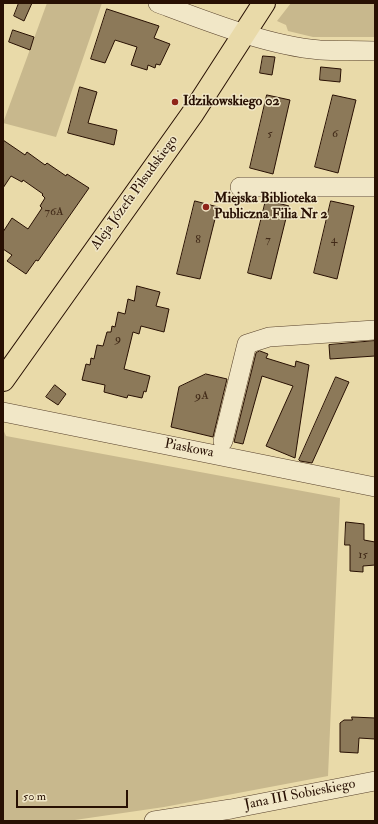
<!DOCTYPE html>
<meta charset="utf-8">
<style>
body{margin:0}
#map{position:relative;width:378px;height:824px;overflow:hidden;background:#e9daa9;font-family:"IM FELL Double Pica",serif}
canvas{display:block}
.frame{position:absolute;inset:0;border:4px solid #281003;pointer-events:none}
.scale{position:absolute;left:16px;top:790px;width:112px;height:18px;box-sizing:border-box;border:2px solid #281003;border-top:0;padding-left:5px;font-size:12px;line-height:14px;white-space:nowrap;color:#281003;-webkit-text-stroke:3px #f1e7c7;paint-order:stroke}
</style>
<div id="map">
<canvas width="378" height="824"></canvas>
<div class="frame"></div>
<div class="scale">50 m</div>
</div>
<script>
const ctx = document.querySelector('canvas').getContext('2d');
ctx.lineJoin = 'round';
function fillPath(path, color) {
  ctx.fillStyle = color;
  ctx.fill(path, 'evenodd');
}
function trace(path, color, width, dash) {
  ctx.strokeStyle = color;
  ctx.lineWidth = width;
  ctx.lineCap = dash ? 'butt' : 'round';
  ctx.setLineDash(dash || []);
  ctx.stroke(path);
}
function write(font, color, halo, rows, align = 'center') {
  ctx.font = font + ' "IM FELL Double Pica",serif';
  ctx.lineWidth = 3;
  ctx.setLineDash([]);
  ctx.textBaseline = 'middle';
  ctx.strokeStyle = halo;
  ctx.fillStyle = color;
  for (const [text, x, y, turn = 0] of rows) {
    ctx.save();
    ctx.translate(x, y);
    ctx.rotate((+turn || 0) * Math.PI / 180);
    ctx.textAlign = isNaN(turn) ? turn : align;
    if (halo) ctx.strokeText(text, 0, 0);
    ctx.fillText(text, 0, 0);
    ctx.restore();
  }
}
fillPath(new Path2D(`
 M47,3H102L56,137L3,123Z
 M291,3H375V37H313L288,31L286,25L277,21Z
 M3,429L6,436L340,498L328,776L164,807L68,821H3Z`), '#c8b88d');
const building = new Path2D(`
 M19,3H32L24,21L14,16Z
 M107,9L159,26L154,38L170,44L160,65L156,64L155,68L148,65L147,70L131,65L137,47L115,40L105,63L91,59Z
 M13,30L34,37L30,50L9,42Z
 M263,56L275,57L272,75L260,73Z
 M321,67L341,69L340,82L320,80Z
 M80,87L97,92L88,123L117,130L114,145L68,133Z
 M267,95L290,100L273,174L250,168Z
 M333,95L356,100L338,173L315,167Z
 M3,140L25,155L27,152L45,165L47,163L66,176L67,174L89,188L38,261L36,260L26,274L7,261L12,255L3,249V232L12,218L28,229L42,208L40,206L45,198L42,195L43,194L23,180L22,182L11,176L3,188Z
 M266,200L289,206L271,279L248,273Z
 M195,201L218,207L200,279L177,274Z
 M331,201L354,206L337,279L314,273Z
 M137,286L160,292L156,306L169,309L164,332L141,326L139,334L133,332L124,369L150,376L146,392L144,391L142,398L128,395L127,398L104,392L105,385L82,380L86,364L90,365L91,358L94,359L97,345L103,346L107,332H111L112,326L115,327L118,312L125,314L128,299L134,301Z
 M375,341V356L330,359L329,345Z
 M260,351L268,354L266,358L295,367L296,361L309,365L295,458L266,446L293,386L262,376L243,444L234,442L256,353Z
 M206,374L227,379L213,437L171,427L179,387Z
 M336,377L349,382L312,463L300,461L299,460Z
 M55,385L66,394L58,405L46,397Z
 M346,522L364,524V540L375,542V565L363,566V572L350,571V545H345Z
 M352,717L375,718V739L359,738L358,753L340,752V723L344,720H352Z`);
fillPath(building, '#8c7959');
trace(building, '#281003', 1);
const minor = new Path2D(`
 M158,3C206,21 269,46 320,50C338,51 357,50 375,51
 M240,187H375
 M3,412L375,487
 M223,441L247,344L269,337L375,330
 M154,821L231,809L375,781`);
const major = new Path2D(`
 M3,380L193,113L264,3`);
trace(minor, '#58422c', 20);
trace(major, '#281003', 24);
trace(minor, '#f1e7c7', 19);
trace(major, '#e9daa9', 22);
for (const [x, y, r, color] of [
 [175,102,4,"#8f2418"],
 [206,207,4,"#8f2418"]
]) {
  const dot = new Path2D();
  dot.arc(x, y, r, 0, 2 * Math.PI);
  ctx.fillStyle = color;
  ctx.fill(dot);
  trace(dot, '#f1e7c7', 1.5);
}
write('12px', '#412a18', null, [
 ["5",270,134],
 ["6",335,134],
 ["76A",54,212],
 ["8",198,240],
 ["7",268,240],
 ["4",334,240],
 ["9",118,339],
 ["9A",202,396],
 ["15",363,555]
]);
write('bold 14px', '#281003', '#f1e7c7', [
 ["Idzikowskiego 02",183,102],
 ["Miejska Biblioteka",214,199],
 ["Publiczna Filia Nr 2",214,215]
], 'left');
write('14px', '#281003', '#f1e7c7', [
 ["Aleja Józefa Piłsudskiego",135,193,-54],
 ["Piaskowa",189,449,11],
 ["Jana III Sobieskiego",300,795,-11]
]);
</script>
